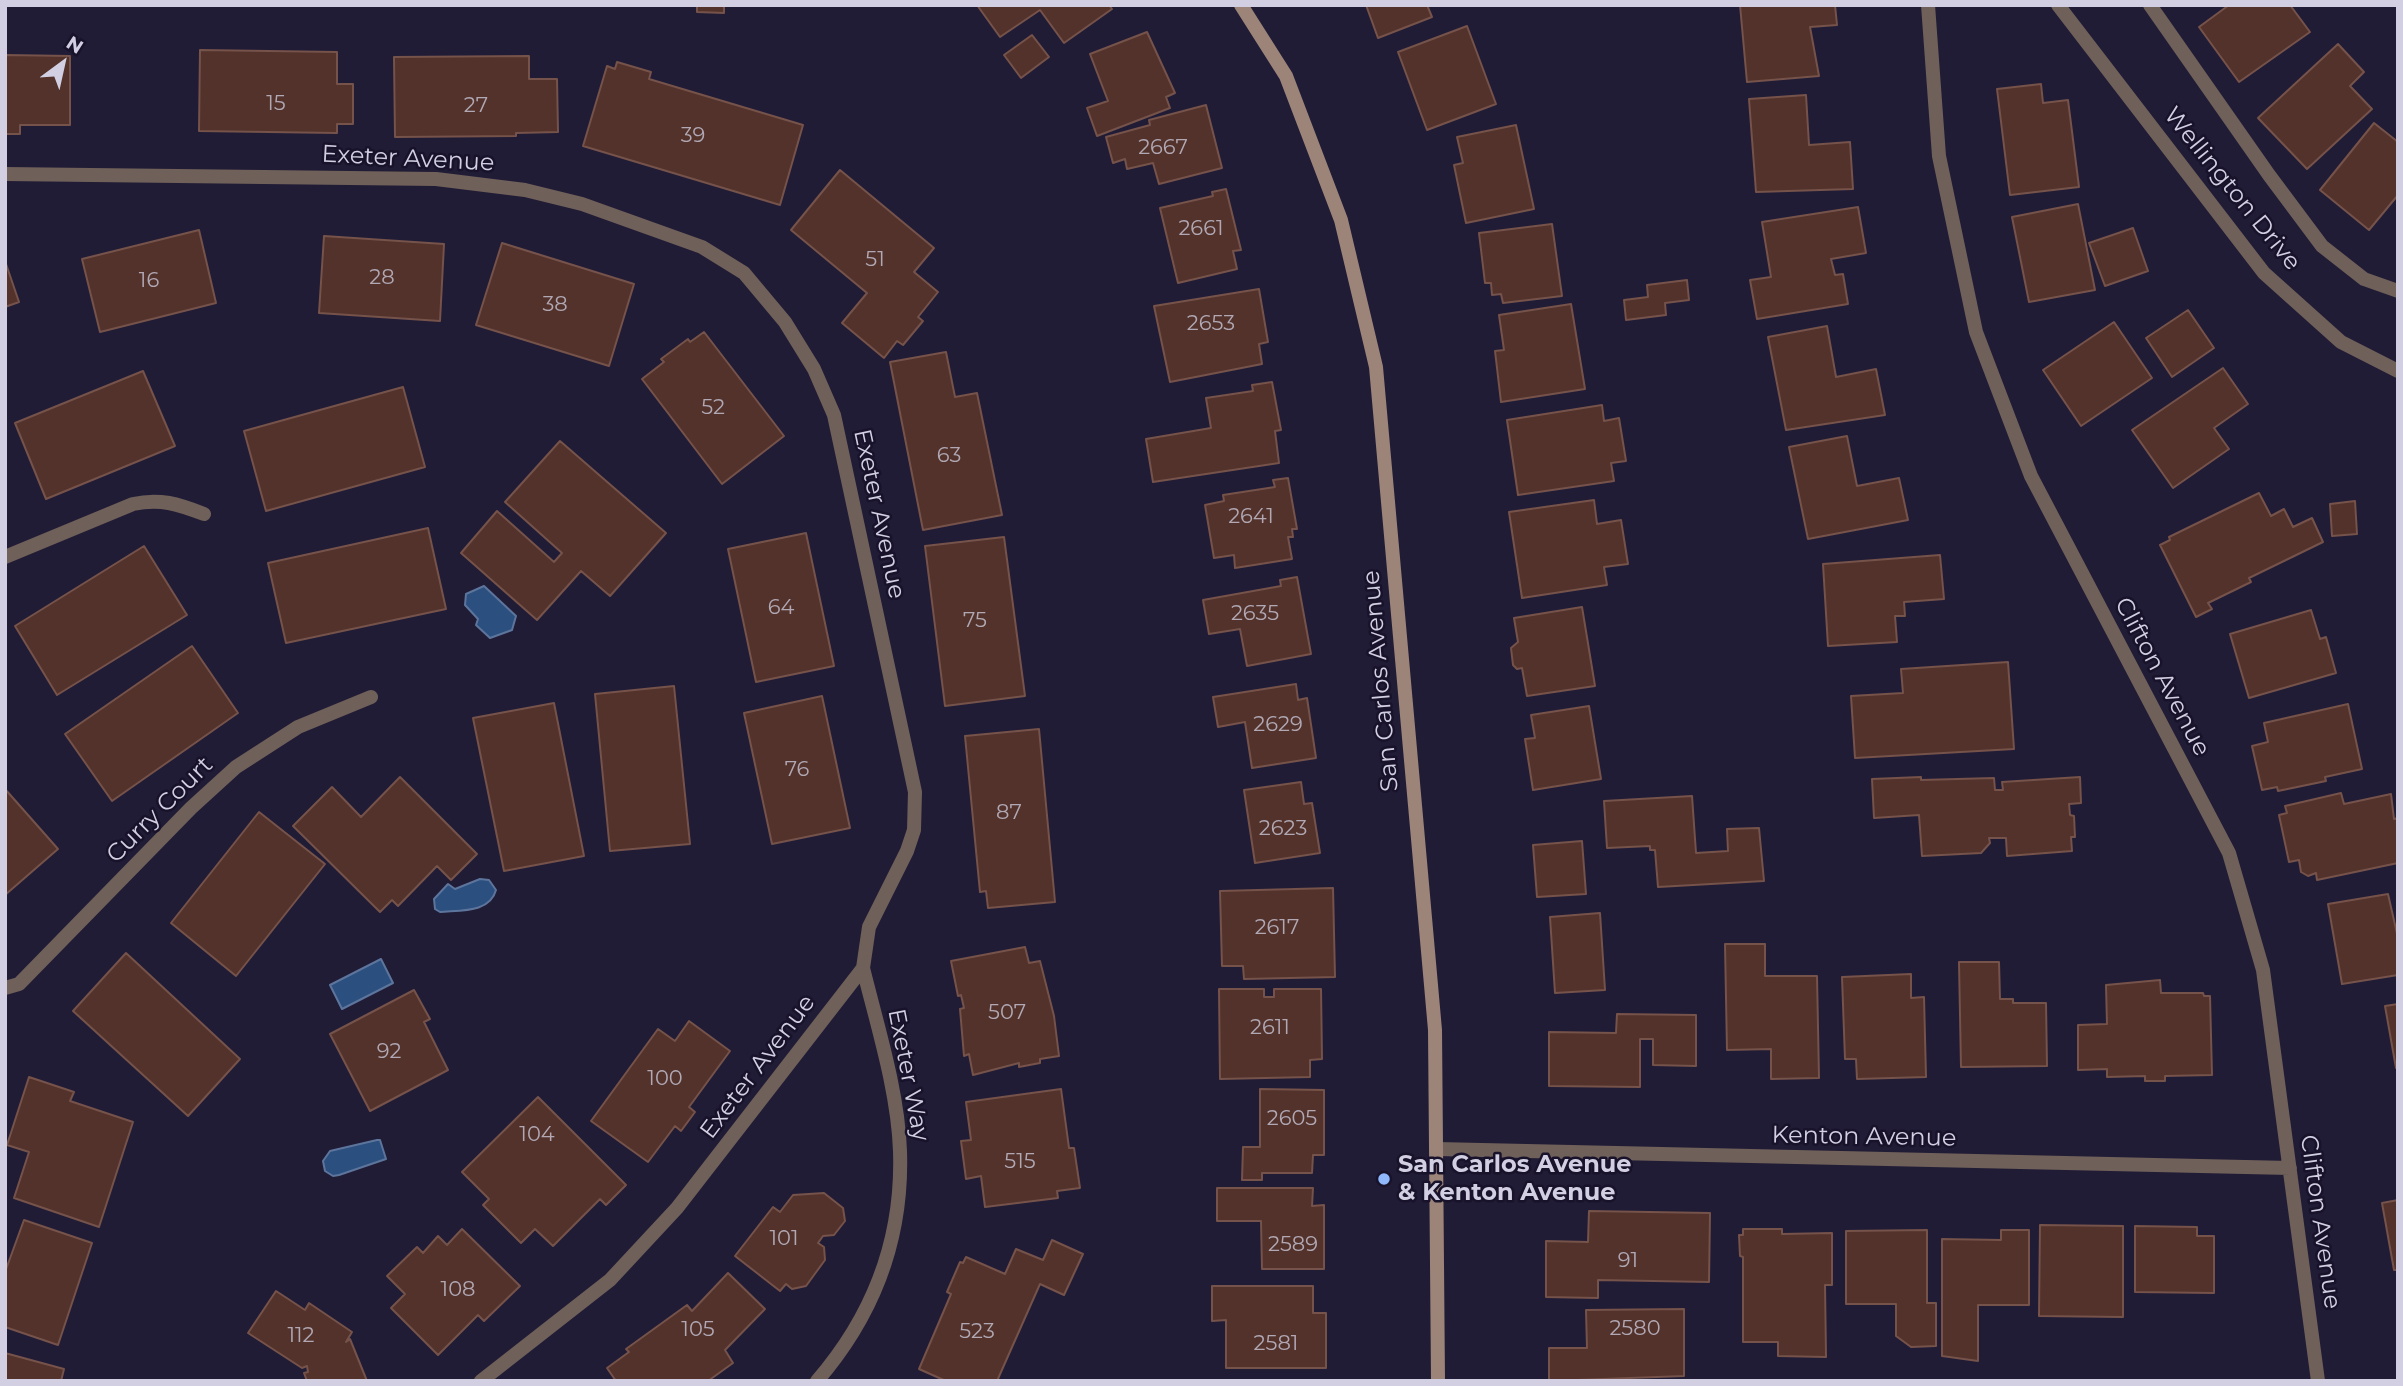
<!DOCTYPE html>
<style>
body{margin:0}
#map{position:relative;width:2403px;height:1386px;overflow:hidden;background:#211c36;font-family:Montserrat,sans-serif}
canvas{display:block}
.frame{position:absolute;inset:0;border:7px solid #d1cfe1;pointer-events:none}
.north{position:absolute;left:28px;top:28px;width:70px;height:70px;-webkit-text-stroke:5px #18122b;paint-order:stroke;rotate:33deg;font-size:19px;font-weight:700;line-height:28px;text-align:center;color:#d1cfe1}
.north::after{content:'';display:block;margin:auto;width:24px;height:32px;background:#d1cfe1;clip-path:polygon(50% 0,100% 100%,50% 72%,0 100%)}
</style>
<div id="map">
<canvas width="2403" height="1386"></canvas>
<div class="frame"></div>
<div class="north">N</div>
</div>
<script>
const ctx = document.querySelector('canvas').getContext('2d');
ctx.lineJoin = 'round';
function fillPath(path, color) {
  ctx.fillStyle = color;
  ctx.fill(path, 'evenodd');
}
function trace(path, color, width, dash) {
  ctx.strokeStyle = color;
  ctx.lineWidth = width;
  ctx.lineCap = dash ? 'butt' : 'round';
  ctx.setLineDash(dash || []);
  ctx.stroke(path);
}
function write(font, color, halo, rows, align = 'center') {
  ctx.font = font + ' Montserrat,sans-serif';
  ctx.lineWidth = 5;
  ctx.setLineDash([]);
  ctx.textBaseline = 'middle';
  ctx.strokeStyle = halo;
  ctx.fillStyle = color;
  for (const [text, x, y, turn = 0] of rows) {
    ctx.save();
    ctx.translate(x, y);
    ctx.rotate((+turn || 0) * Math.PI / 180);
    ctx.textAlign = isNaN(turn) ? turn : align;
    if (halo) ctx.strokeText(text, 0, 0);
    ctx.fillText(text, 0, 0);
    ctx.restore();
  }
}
const water = new Path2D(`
 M484,586L516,616L512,630L490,638L476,625L478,619L465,605L466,594Z
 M480,879L489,880L496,890C490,913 460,910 440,912L435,909L434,899L448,884L455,889Z
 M381,959L393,983L342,1009L330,985Z
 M377,1140H380L386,1159L339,1175L333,1176L325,1171L323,1161L330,1151Z`);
fillPath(water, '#2b4f7e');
trace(water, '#5d759c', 2);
const building = new Path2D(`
 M697,5H724V13L697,12Z
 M977,5H1109L1112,9L1064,43L1040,10L1000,37Z
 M1366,5H1427L1432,17L1378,38Z
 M1740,5H1835L1837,25L1810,27L1819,76L1747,82Z
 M2229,5H2290L2310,32L2239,82L2199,27Z
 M1467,26L1496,104L1427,130L1398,52Z
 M1147,32L1175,93L1166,97L1170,108L1097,136L1087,108L1108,101L1090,54Z
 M1032,35L1049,57L1021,78L1004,55Z
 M2338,44L2364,72L2350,86L2372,109L2307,169L2258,118Z
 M200,50L337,52V84H353V124H337V133L199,131Z
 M5,55L70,56V125H20V134H5Z
 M529,56V79H557L558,132L516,133V136L395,137L394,57Z
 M617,62L651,72L649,79L803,125L780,205L583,146L607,66L615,69Z
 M2041,84L2043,103L2068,100L2079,187L2010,195L1997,89Z
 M1806,95L1809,145L1850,142L1853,189L1756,192L1749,99Z
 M1206,105L1222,168L1159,184L1153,163L1127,169L1125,159L1113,163L1106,137L1150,125L1149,120Z
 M2374,123L2398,142V195L2369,230L2320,190Z
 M1516,125L1534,209L1466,223L1454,165L1463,163L1457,137Z
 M840,170L934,248L914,272L938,292L918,317L923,321L903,345L897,341L884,358L842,323L867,293L791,230Z
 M1226,189L1241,250L1233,251L1237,269L1178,283L1160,208L1213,196L1212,192Z
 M2078,204L2095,290L2029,302L2012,217Z
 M1858,207L1866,253L1831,259L1835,275L1843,274L1848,304L1757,319L1750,280L1771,277L1762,222Z
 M1552,224L1562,296L1503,303L1501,294L1492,295L1491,283H1485L1479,233Z
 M2133,228L2148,271L2105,286L2089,243Z
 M199,230L216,303L100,332L82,259Z
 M324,236L444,244L440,321L319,313Z
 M502,243L634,284L609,366L476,325Z
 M5,261L19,302L5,307Z
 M1687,280L1689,300L1665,303L1666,315L1626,320L1624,300L1648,297L1647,285Z
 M1259,289L1268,342L1259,344L1262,364L1170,382L1154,306Z
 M1571,304L1585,389L1501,402L1495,351L1504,350L1499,315Z
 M2188,310L2214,348L2172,377L2146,338Z
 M2114,322L2152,378L2081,426L2043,370Z
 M1827,326L1836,377L1876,369L1885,415L1786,430L1768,337Z
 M704,332L784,436L722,484L642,379L664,362L661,359L688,339L690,342Z
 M946,352L955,397L977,393L1002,515L923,530L890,362Z
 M2223,368L2248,404L2214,428L2229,449L2173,488L2132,430Z
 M143,371L175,446L46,499L15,423Z
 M1272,382L1281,430L1275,431L1279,463L1153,482L1146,439L1211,428L1206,398L1253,391L1252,385Z
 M403,387L425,467L266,511L244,431Z
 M1602,405L1604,421L1619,418L1626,461L1611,463L1614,481L1518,495L1507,420Z
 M1847,436L1857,486L1899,478L1908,520L1808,539L1789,447Z
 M560,441L666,533L610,596L581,571L537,620L461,553L497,511L554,562L562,553L505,502Z
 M1288,478L1297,529H1292L1293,537H1288L1292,559L1235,568L1234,555L1214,558L1205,505L1224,501L1223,495L1275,487L1273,480Z
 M2259,493L2271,516L2284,509L2293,527L2312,518L2323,542L2249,578L2251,582L2208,603L2212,609L2196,617L2160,545L2170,540L2169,537Z
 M1594,500L1597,524L1621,520L1628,564L1604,567L1607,585L1522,598L1509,512Z
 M2355,501L2357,534L2332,536L2330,504Z
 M428,528L446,609L286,643L268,563Z
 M806,533L834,666L756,682L728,549Z
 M1004,537L1025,696L945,706L925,546Z
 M144,546L187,615L57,695L15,626Z
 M1940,555L1944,599L1904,602L1905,616H1895L1897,642L1828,646L1823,564Z
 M1297,577L1311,654L1247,666L1240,629L1209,634L1203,600L1281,586L1280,580Z
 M1582,607L1595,686L1527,696L1522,668L1517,669L1513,665L1511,648L1518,642L1514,618Z
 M2311,610L2320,639L2326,637L2336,673L2249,698L2230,634Z
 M192,646L238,713L112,801L65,734Z
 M2008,662L2014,749L1855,758L1851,696L1903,693L1901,669Z
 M1296,684L1298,700L1307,698L1316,758L1252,768L1245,722L1218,727L1213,697Z
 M674,686L690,844L610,851L595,694Z
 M822,696L850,828L772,844L744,713Z
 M554,703L584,856L504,871L473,718Z
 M2348,704L2362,769L2325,777L2326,781L2278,791L2277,787L2262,790L2252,746L2268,742L2264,723Z
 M1589,706L1601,779L1533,790L1525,739L1535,738L1531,715Z
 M1039,729L1055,902L988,908L986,891L980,892L965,736Z
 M400,777L477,854L451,880L437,866L398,906L392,900L380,912L293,826L332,787L361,817Z
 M1921,777V780L1994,778L1995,790H2003L2002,782L2080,777L2081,803L2069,804L2070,815L2074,816L2075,837H2071L2072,851L2007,856L2006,838H1989L1990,843L1981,853L1922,856L1919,815L1874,818L1872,779Z
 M1301,782L1304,804L1312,803L1320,853L1255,863L1244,790Z
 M5,789L58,849L5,895Z
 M2341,793L2344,804L2391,794L2394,819L2398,818V863L2317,880L2316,873L2308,876L2301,872L2299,860L2289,862L2279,815L2287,813L2285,806Z
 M1692,796L1696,853L1728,851L1727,829L1759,828L1764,881L1658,887L1655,850H1650V846L1607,848L1604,801Z
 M259,812L325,864L236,976L171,923Z
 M1582,841L1586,894L1537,897L1533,845Z
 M1333,888L1335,977L1244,979L1243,966H1222L1220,891Z
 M2388,894L2398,938V975L2342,984L2328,904Z
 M1600,913L1605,990L1555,993L1550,917Z
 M1725,944H1765V976H1817L1819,1078L1771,1079V1049L1727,1050Z
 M1025,947L1029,963L1040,961L1054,1016L1059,1056L1040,1059V1063L1019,1067V1063L973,1075L969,1054L964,1056L960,1009L964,1008L961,995L958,996L951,961Z
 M126,953L240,1059L188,1116L73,1011Z
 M1959,962H1999L2000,999H2013V1003H2046L2047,1066L1961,1067Z
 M1911,974V998L1924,997L1926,1077L1857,1079L1856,1059H1845L1842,977Z
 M2160,980L2161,993H2203L2204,996H2210L2212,1075L2165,1076V1081H2145V1076L2107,1077V1069L2078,1070V1025L2107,1024L2106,985Z
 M1219,989H1264V997H1274V989H1321L1322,1059L1310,1060V1077L1220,1079Z
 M414,990L430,1019L424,1022L448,1070L370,1111L330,1034Z
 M2398,1004V1068H2396L2385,1006Z
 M1617,1014L1696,1015V1066L1653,1065V1039H1640V1087L1549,1086V1032L1616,1033Z
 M689,1021L730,1051L689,1107L695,1112L681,1131L675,1126L648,1162L591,1121L658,1029L675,1041Z
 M29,1077L74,1092L70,1101L133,1122L99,1227L14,1198L29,1152L7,1145Z
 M1061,1089L1069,1148H1074L1080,1188L1057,1191L1058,1198L985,1207L981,1176L966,1179L961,1141L971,1140L966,1102Z
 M1260,1089L1324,1090V1155H1313L1312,1173H1262V1180H1242L1243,1147H1260Z
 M538,1097L626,1185L606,1205L600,1199L553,1246L535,1229L521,1243L483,1205L489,1199L462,1172Z
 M1217,1188H1313L1312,1206L1324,1205V1269H1262L1261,1221H1217Z
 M824,1193L843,1208L845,1221L834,1235L823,1236L818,1243L824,1247L825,1260L806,1286L792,1289L786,1284L780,1291L735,1256L773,1207L780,1212L793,1195Z
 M2398,1200V1270H2394L2382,1203Z
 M1589,1211L1710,1213L1709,1282L1598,1280V1298L1546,1297V1241L1588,1242Z
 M24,1220L92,1243L58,1345L5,1327V1272Z
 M2040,1225L2123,1226V1317L2039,1316Z
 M2135,1226L2197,1227V1236H2214V1293L2135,1292Z
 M462,1229L520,1286L484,1321L478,1315L438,1355L391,1308L405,1294L387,1276L417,1247L423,1253L438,1236L447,1245Z
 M1743,1229H1782V1234L1832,1233V1285H1825L1826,1357L1778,1356V1342H1743V1257L1740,1256L1739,1235H1743Z
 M1927,1230V1303H1936V1346L1911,1347L1896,1336V1304H1846V1231Z
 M2001,1230H2029V1305H1978V1361L1942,1356V1239L2001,1240Z
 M1052,1240L1083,1254L1064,1295L1040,1284L997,1381H946L919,1369L951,1294L947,1292L960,1262L963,1263L966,1257L1005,1274L1016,1249L1043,1260Z
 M728,1273L765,1309L725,1350L733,1363L708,1381H616L607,1368L629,1352L626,1349L687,1305L692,1311Z
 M1212,1286H1313V1313H1326V1368H1226V1320L1212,1321Z
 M276,1291L305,1310L309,1303L352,1332L346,1342L350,1339L367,1381H307L304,1373L308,1372L307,1366L302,1368L248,1333Z
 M1684,1309V1376L1549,1381V1348H1587L1586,1310Z
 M5,1353L64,1369L61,1381H5Z`);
fillPath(building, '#52322b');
trace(building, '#75524a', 2);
trace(new Path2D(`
 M1928,5L1939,156L1976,332L2031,476L2229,853L2263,970L2318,1381
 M2058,5L2264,273L2341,342L2398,371
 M2150,5L2269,175L2322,246L2364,279L2398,291
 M5,174L436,179L525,190L582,204L702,247L744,273L785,322L814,369L834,415L915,792L914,830L907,851L869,927L863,968L677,1208L610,1280L481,1381
 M5,557L133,504C160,498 178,504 204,514
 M5,988L19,984L191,808L236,767L298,727L371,697
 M1437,1149L2290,1168
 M817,1381C874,1315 903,1239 900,1151C898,1091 877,1025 863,968`), '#6f6059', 14);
trace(new Path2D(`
 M1241,5L1286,76L1341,220L1376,367L1435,1030L1438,1381`), '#9c8479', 14);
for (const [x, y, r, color] of [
 [1384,1179,7,"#8fb8fd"]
]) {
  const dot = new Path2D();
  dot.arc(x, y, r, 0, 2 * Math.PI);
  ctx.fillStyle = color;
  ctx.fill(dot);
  trace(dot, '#18122b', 2.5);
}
write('21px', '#b1a8b4', null, [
 ["15",276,104],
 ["27",476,106],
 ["39",693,136],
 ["2667",1163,148],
 ["2661",1201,229],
 ["51",875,260],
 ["28",382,278],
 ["16",149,281],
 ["38",555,305],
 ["2653",1211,324],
 ["52",713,408],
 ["63",949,456],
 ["2641",1251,517],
 ["64",781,608],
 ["2635",1255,614],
 ["75",975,621],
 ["2629",1278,725],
 ["76",797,770],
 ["87",1009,813],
 ["2623",1283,829],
 ["2617",1277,928],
 ["507",1007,1013],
 ["2611",1270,1028],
 ["92",389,1052],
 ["100",665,1079],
 ["2605",1292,1119],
 ["104",537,1135],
 ["515",1020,1162],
 ["101",784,1239],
 ["2589",1293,1245],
 ["91",1628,1261],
 ["108",458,1290],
 ["2580",1635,1329],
 ["105",698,1330],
 ["523",977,1332],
 ["112",301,1336],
 ["2581",1276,1344]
]);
write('24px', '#d1cfe1', '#18122b', [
 ["Exeter Avenue",408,159,3],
 ["Wellington Drive",2232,189,51],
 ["Exeter Avenue",879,514,78],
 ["Clifton Avenue",2162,677,62],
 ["San Carlos Avenue",1381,681,-95],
 ["Curry Court",160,810,-45],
 ["Exeter Avenue",758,1067,-53],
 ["Exeter Way",908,1075,79],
 ["Kenton Avenue",1864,1137,1],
 ["Clifton Avenue",2320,1222,82]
]);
write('bold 24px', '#d1cfe1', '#18122b', [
 ["San Carlos Avenue",1398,1165],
 ["& Kenton Avenue",1398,1193]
], 'left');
</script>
